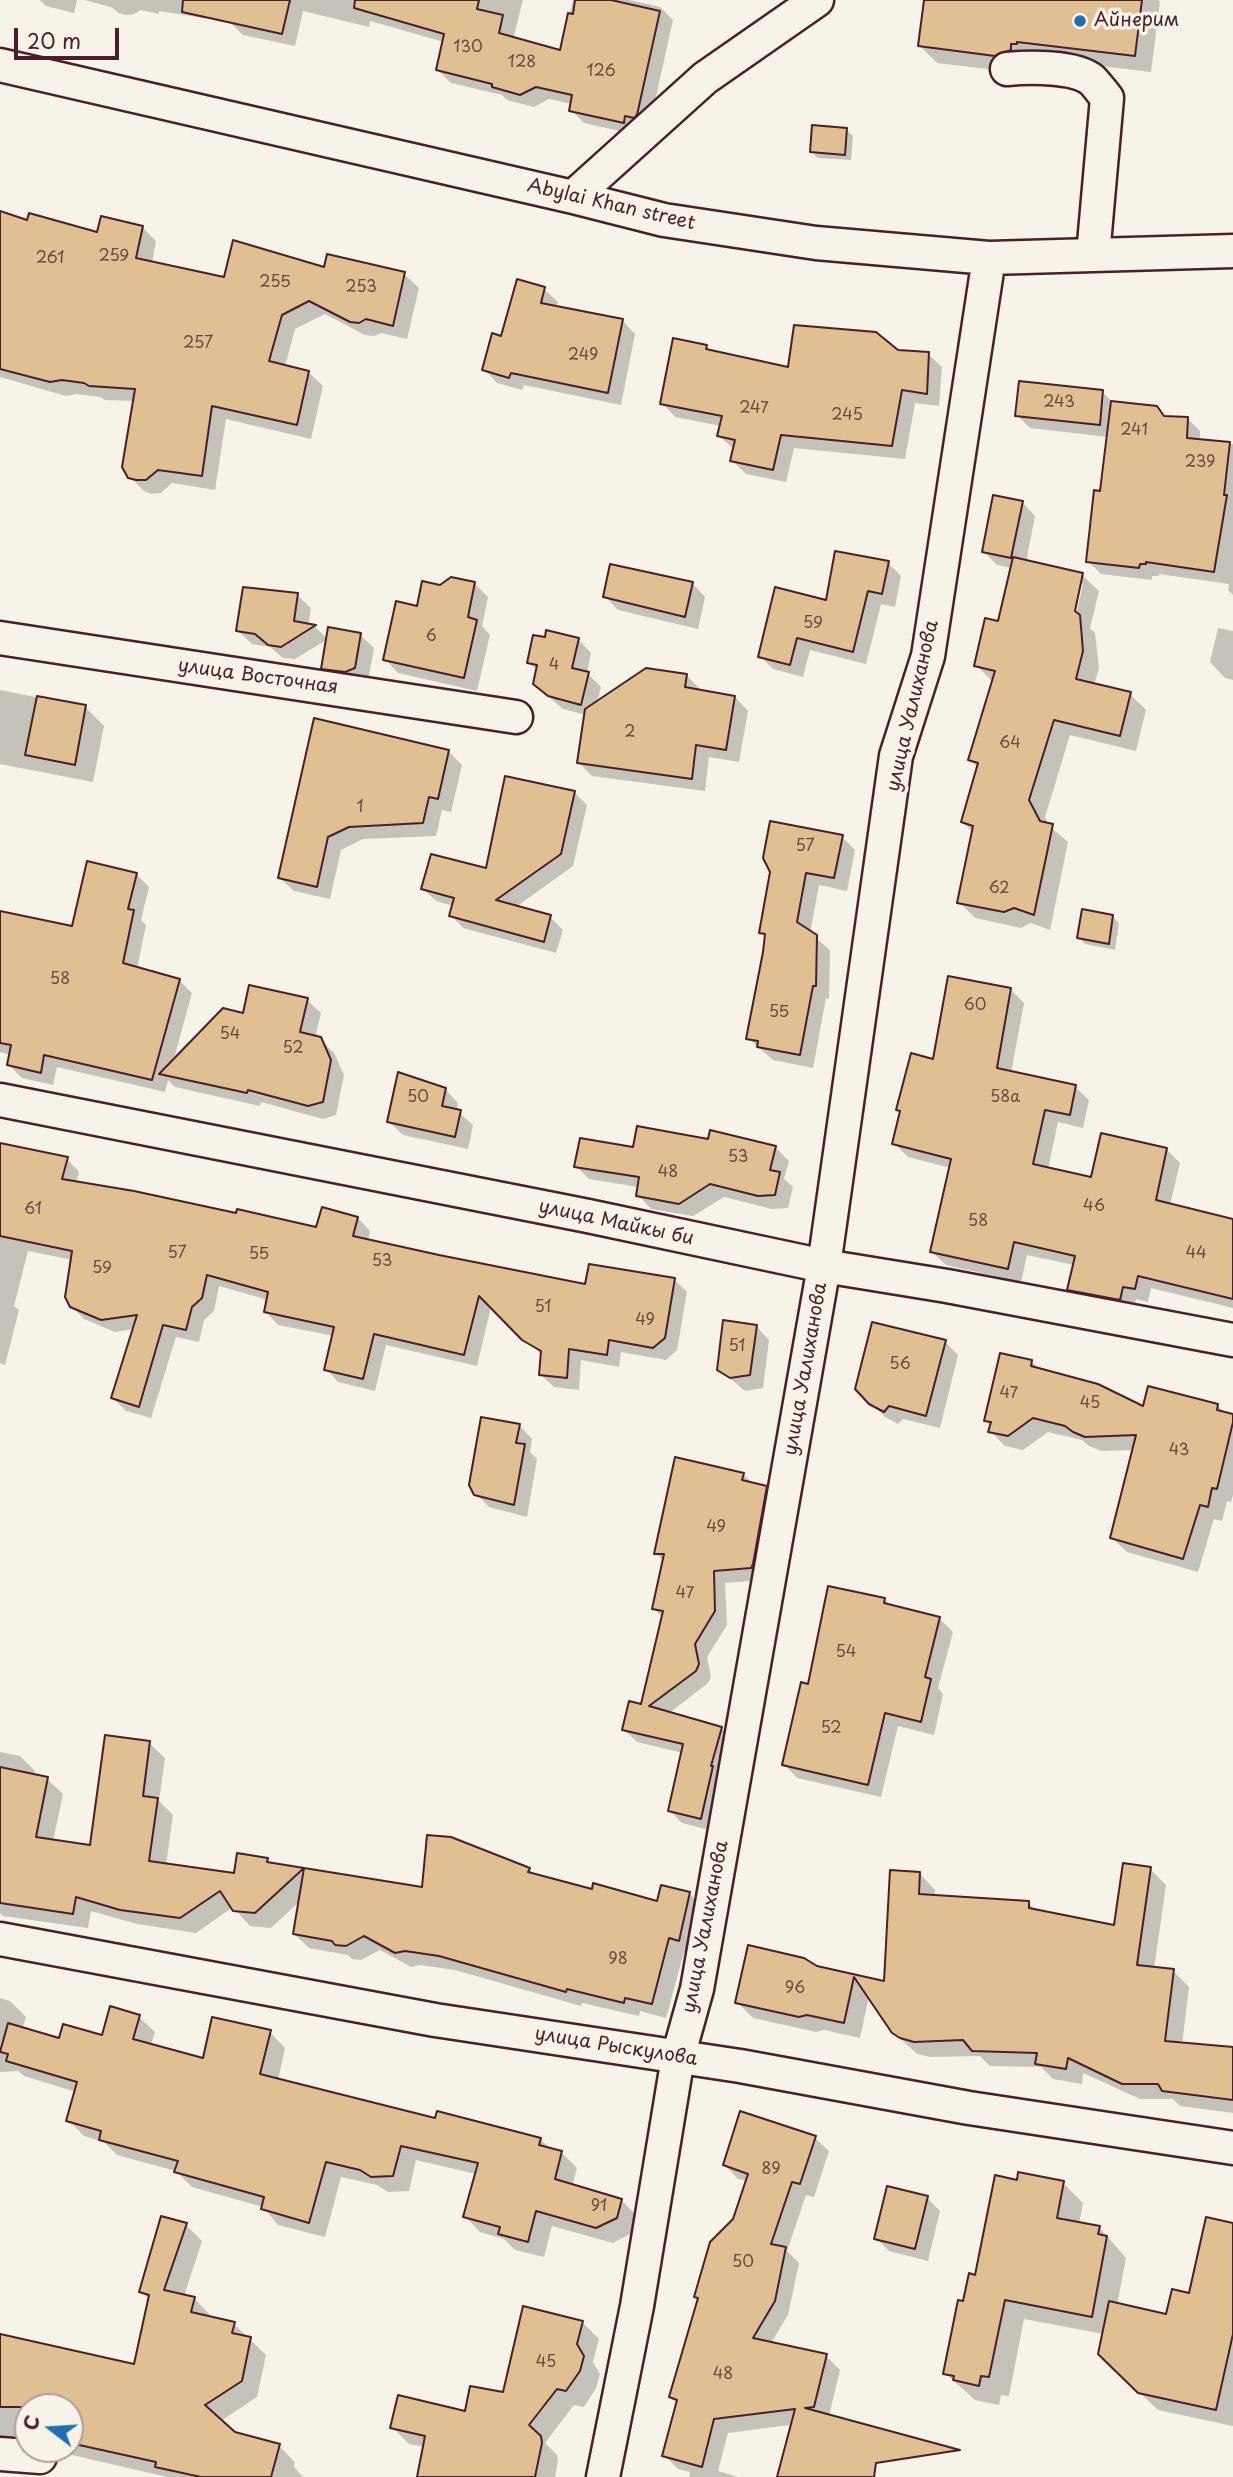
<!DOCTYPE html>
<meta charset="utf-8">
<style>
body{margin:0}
#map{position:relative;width:1233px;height:2477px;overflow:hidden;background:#f7f3e8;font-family:"Playpen Sans",sans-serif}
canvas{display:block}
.north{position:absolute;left:14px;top:2393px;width:70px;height:70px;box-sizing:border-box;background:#f7f3e8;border:2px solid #b29e9c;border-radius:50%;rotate:287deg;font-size:19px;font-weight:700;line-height:28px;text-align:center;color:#4a1f2b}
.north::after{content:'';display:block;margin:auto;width:24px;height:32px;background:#1f6fb2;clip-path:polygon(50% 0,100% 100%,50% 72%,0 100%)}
.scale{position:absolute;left:14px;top:28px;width:105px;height:32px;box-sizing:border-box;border:4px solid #4a1f2b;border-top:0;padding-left:9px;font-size:21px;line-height:24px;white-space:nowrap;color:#4a1f2b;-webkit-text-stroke:5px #f7f3e8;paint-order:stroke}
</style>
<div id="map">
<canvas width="1233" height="2477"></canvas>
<div class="north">С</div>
<div class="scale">20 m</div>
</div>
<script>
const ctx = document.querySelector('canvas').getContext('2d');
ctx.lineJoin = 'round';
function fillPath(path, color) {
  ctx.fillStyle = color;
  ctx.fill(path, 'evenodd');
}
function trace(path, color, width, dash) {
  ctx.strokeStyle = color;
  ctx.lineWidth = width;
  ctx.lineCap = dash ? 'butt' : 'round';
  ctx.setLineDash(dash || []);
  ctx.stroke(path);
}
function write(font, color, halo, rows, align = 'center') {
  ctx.font = font + ' "Playpen Sans",sans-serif';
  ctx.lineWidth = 7;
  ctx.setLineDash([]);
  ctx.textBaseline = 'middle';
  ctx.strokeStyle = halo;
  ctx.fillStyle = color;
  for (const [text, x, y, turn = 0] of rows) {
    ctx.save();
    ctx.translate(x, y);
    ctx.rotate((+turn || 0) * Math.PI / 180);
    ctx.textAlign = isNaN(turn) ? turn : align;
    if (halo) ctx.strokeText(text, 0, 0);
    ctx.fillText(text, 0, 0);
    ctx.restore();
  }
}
fillPath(new Path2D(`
 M40,0H77L74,13L46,6Z
 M84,0H523L513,39L562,52L573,0H629L660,7L673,20L649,128L637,135L584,123L571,110L572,104L549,99L534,107L507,100L502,95L451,83L438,70L444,42L370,21L369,27L303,11L295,46L243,35L230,22L233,11L203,18L159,11V14L141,10L134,14L126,15L119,13L111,7Z
 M926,0H1158L1160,2L1151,72L1034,58L1013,72L937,63L920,46Z
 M846,130L853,136L851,160L818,158L811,151Z
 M0,213L28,222L98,234L142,227L156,241L152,263L226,279L326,269L404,274L419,288L407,339L381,333L374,336L365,335L325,314L295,329L285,367L308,372L323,386L311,439L226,419L215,490L172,483L161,493L151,494L144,491L129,476L135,401L105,400L100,397L77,394L66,396L0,377Z
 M544,289L558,302L556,308L622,320L635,334L621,405L524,385L522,390L497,383L484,369L502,338Z
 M706,346L713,353L790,369L928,354L942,367L939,406L915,403L905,459L794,448L786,482L746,474L732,460L735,450L719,436L721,426L675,417L662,403Z
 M1102,392L1114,403L1166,418H1187L1200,431V441L1233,444V595L1228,590L1229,584L1159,574V576H1152V580L1101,574L1088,561L1102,493L1108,437L1030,428L1017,415Z
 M1022,502L1035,516L1026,562L1082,575L1099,591L1090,628L1095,633L1099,668L1094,685L1130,694L1146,710L1136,751L1070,735L1045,817L1048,825L1068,842L1050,930L1031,923L1021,928L975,918L959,902L974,833L962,822L978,768L970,759L994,683L976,665L1000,623L1012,568L997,565L984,552ZM1079,584H1083L1075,620L1071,619Z
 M888,563L901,576L895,607L881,604L866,664L810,650L803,677L773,669L760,656L827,602Z
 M692,583L705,597L698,629L618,610L605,596Z
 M475,584L488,597L482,626L490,635L477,691L398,673L385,659L418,608L440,587Z
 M297,595L311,608L308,626L315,627L328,639L295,659L283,658L270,647L252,644L238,631Z
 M1218,628L1233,631V680L1225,678L1210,662Z
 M360,635L374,648L368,681H336L323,668Z
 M578,639L591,653L587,673L601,687L597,703L686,675L700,689L699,691L735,697L748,711L739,762L709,757L705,791L592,776L579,763L586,715L563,709L549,697L535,683L538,671L529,662Z
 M0,690L85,707L104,726L93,782L0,764Z
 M315,720L448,751L462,765L451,812L442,810L436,836L363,839L341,850L330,899L294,891L280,878Z
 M574,792L587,805L573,866L516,907L550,917L563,930L556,953L463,928L451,915L453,906L436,901L423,889L487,870Z
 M842,837L855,850L847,891L819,885L810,933L830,950L829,999L826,998L813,1068L773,1060L748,1038L766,938L761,932L771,872Z
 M136,874L149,887L141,920L146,925L137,969L179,980L192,993L173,1062L245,1015L307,1000L321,1013L315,1038L320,1039L334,1053L344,1075L336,1115L323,1119L261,1102L260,1106L175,1087L168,1080L165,1092L57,1067L53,1085L22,1078L9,1065L11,1055L0,1052V948L73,928Z
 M1112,916L1119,923L1115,950L1085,944L1079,937Z
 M1010,989L1024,1003L1011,1073L1075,1087L1089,1100L1083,1128L1058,1122L1048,1169L1092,1179L1103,1135L1167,1150L1180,1163L1170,1205L1233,1221V1308L1151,1288L1148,1302L1136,1299L1133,1312L1082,1303L1069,1289L1074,1265L1027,1255L1021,1282L946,1265L932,1252L951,1168L908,1157L894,1143L902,1113L898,1110L934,1061Z
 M445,1089L458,1103L457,1111L473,1125L468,1149L403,1135L389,1122Z
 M709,1141L775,1147L789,1161L784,1179L793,1187L788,1208L772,1209L724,1197L693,1216L651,1209L638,1195L639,1187L589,1179L576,1166Z
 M0,1145L67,1159L79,1172L76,1183L317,1229L358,1218L370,1231L368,1241L586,1286L674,1279L687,1292L677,1350L666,1360L621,1352L619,1367L581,1360L579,1390L554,1387L541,1375L543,1356L491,1307L477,1366L386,1345L375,1391L338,1382L326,1369L334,1336L278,1325L266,1312L268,1300L219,1286L214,1311L204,1320L199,1342L176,1337L151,1418L126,1411L113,1398L134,1329L115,1332L84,1319L71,1306L73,1260L28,1251L14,1306L19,1310L5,1365L0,1363Z
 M756,1326L769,1340L763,1388L745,1391L719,1369Z
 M945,1342L958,1355L940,1428L903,1419L898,1424L885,1417L857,1389Z
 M1032,1362L1041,1371L1144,1409L1217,1405L1226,1414L1233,1415V1495L1231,1502L1227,1501L1222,1521L1214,1519L1198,1572L1127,1552L1112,1538L1134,1450L1101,1451L1089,1446L1082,1440L1048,1432L1023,1450L1005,1446L990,1431L991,1426L986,1421Z
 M519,1425L532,1439L530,1452L537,1459L527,1517L489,1507L475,1493Z
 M743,1474L753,1484L766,1487L778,1500L763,1580L725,1583L727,1625L707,1657L711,1677L708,1683L668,1714L721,1728L733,1741L713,1831L682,1823L670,1811L683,1753L637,1742L624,1730L643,1706L663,1618L653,1608L664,1562L656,1553Z
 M884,1599L891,1606L939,1618L953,1632L938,1688L943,1694L934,1735L898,1726L881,1797L797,1778L784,1764L809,1686Z
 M149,1743L165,1758L159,1801L173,1815L166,1865L235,1875L267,1860L271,1864L305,1871L424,1889L529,1869L535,1875L593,1891L658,1903L689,1893L704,1908L693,1954L684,1952L666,2018L640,2011L639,2016L582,2003L581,2006L455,1970L420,1965L411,1967L380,1950L361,1960L352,1959L348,1955L309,1948L294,1934L300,1901L271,1928L250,1926L233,1907L196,1933L137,1924L91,1911L88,1928L3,1916L0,1913V1752L20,1756L35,1771L34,1776L47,1779L63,1794L53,1841L91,1847Z
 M1150,1869L1166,1885L1154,1969L1173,1971L1189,1987L1182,2045L1233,2051V2113L1180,2106L1173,2099H1140L1083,2073L1082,2084L1053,2079L1041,2067L990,2066L980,2056L931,2057L917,2054L893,2032L869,1996L860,2038L824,2030L816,2032L753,2018L737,2002L816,1968L885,1984L920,1874L935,1890V1897L1028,1903L1037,1911L1115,1927Z
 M0,1998L10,2001L26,2017L22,2029L60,2040L103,2037L139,2017L155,2032L151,2045L204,2060L270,2032L285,2048L278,2080L436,2120L540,2139L551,2149L561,2152L577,2168L572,2186L621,2200L637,2216L632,2233L613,2243L552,2226L544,2257L515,2250L504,2239L480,2232L465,2216L476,2174L416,2160L409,2191L388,2192L377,2185L341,2177L325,2237L278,2225L263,2207L192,2187L176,2171L117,2155L104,2142L84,2136L68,2120L76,2092L24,2076L18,2071L0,2072Z
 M815,2138L829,2151L814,2197L806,2195L787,2251L799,2263L788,2315L771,2343L826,2356L840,2370L828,2420L728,2433L718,2471L738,2477H689L690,2472L678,2469L664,2455L678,2404L671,2397L699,2299L696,2297L734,2220L747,2181L738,2179L725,2165Z
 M1018,2182L1063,2183L1083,2203L1079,2224L1099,2227L1126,2258L1117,2305L1167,2316L1190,2295L1233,2225V2426L1158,2410L1118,2372L1104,2334L1024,2319L1009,2396L1001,2395L999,2405L975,2400L945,2373L965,2303Z
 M927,2198L940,2211L928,2261L889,2251L876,2238Z
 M186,2225L202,2241L184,2296L194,2298L210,2315L209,2318L234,2324L266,2355L257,2397L221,2421L235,2434L279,2446L295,2462L294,2467L303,2477H167L46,2449H70V2407H28V2445L0,2452V2333L135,2366L150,2300L141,2291Z
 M582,2322L599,2339L593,2362L600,2374L596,2388L584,2407L574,2405L545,2443L557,2455L558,2461L555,2477H419L425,2447L409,2444L392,2427L466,2413L504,2394Z`), '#0003');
const building = new Path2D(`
 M183,0H290L282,34L182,12Z
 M355,0H479L477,9L503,15L499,33L560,50L568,13L573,14L575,0H611L660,11L637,115L634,118L625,116L624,123L569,111L572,95L536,87L520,95L492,87V84L436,70L444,34L354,8Z
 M924,0H1142L1135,56L1017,42V44H1011V50L995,56L918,46Z
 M812,125L847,128L845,155L810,152Z
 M0,211L27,220L29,213L97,232L101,216L143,226L136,258L224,277L233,240L324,267L327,254L405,272L393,326L366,319L359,323L350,322L309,301L282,315L269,361L309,371L297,425L212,406L202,476L158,470L146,480H136L128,478L122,467L135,389L89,386L84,383L62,380L50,382L0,369Z
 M517,279L545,287L541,303L623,319L608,393L511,373L509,378L482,370L492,333L501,336Z
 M794,325L876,332L898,350L929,352L927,394L902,390L892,446L781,435L773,470L730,461L735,440L717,436L722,416L660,404L673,338L707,345L706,349L788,367Z
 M1019,381L1103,390L1100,425L1015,416Z
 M1111,401L1157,406L1164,416L1188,417L1187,438L1230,442L1224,495H1227L1214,572L1146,562V564H1140L1139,568L1086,562L1094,490L1100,491Z
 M993,495L1023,501L1011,558L982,552Z
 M835,551L889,561L882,594L868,591L853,652L797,638L790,665L758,657L775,587L826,600Z
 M1013,557L1083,573L1075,611L1080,615L1083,651L1076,679L1131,692L1120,736L1054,720L1029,800L1040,821L1053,824L1034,915L1014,908L1004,912L957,903L973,826L961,822L978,763L968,760L995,671L974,666L985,618L998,621Z
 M610,564L693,582L685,617L603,597Z
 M451,577L475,582L468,617L477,620L464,678L383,660L396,601L417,606L422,581L440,585Z
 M243,587L298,593L294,621L316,625L281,647L268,645L255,634L236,631Z
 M328,627L361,633L355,668L345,672L321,669Z
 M546,630L579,638L572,668L589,672L581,705L548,696L533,684L537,665L527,663L533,635L545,637Z
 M646,668L687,674L685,687L735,696L726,750L696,745L692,779L577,763L585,709Z
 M37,696L86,705L75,765L25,755Z
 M314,718L449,750L438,799L429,797L423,823L349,827L328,837L317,887L278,878Z
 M505,776L575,791L561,854L496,900L551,915L544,942L449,916L454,898L421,889L431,854L486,868Z
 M770,821L843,835L834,878L806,873L797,922L817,935L816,986H813L800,1055L757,1047L758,1041L746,1039L763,952L765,934L759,933L770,872L763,858Z
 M87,861L137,873L128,909L134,910L123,963L180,979L152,1080L44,1055L41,1073L7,1065L11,1045L0,1043V911L72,926Z
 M1082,909L1113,915L1109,944L1077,938Z
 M948,976L1011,988L997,1068L1076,1085L1070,1115L1045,1110L1033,1164L1091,1177L1101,1133L1167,1148L1156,1200L1233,1219V1299L1138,1276L1135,1289L1123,1287L1120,1300L1067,1290L1075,1256L1014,1242L1008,1269L930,1252L951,1159L892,1144L900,1111L896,1110L911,1053L933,1059Z
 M249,985L308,998L300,1032L321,1037L331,1060L323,1102L308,1106L248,1090L247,1093L159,1074L223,1008L243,1013Z
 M398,1072L446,1088L442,1106L461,1110L455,1137L387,1122Z
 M637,1126L708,1139L710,1130L776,1146L770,1170L780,1172L775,1195L758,1196L710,1184L679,1204L636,1196L639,1177L574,1167L580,1138L633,1147Z
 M0,1143L68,1157L62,1179L134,1191L236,1213L237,1209L316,1227L322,1207L358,1217L353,1236L439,1255L585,1284L589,1264L675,1278L665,1338L653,1348L609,1340L607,1355L569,1349L567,1378L539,1375L541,1351L522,1340L479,1296L464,1355L374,1334L363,1379L324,1370L334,1327L264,1312L268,1292L207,1275L202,1298L192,1307L186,1330L163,1325L139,1407L111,1398L137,1315L101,1320L70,1307L65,1297L72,1251L0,1236Z
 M723,1320L757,1325L750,1375L730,1378L717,1370Z
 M872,1322L946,1340L926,1416L889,1406L884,1412L869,1404L855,1389Z
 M1000,1353L1032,1360L1031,1366L1098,1384L1143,1406L1148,1386L1218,1404L1217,1410L1233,1414V1422L1217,1489L1212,1488L1208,1507L1200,1505L1183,1559L1110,1538L1136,1435L1085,1437L1073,1432L1065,1426L1033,1418L1008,1436L988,1432L991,1422L984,1421Z
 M481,1417L520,1424L516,1443L525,1444L514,1505L474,1495L469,1485Z
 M675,1457L744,1473L742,1480L767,1486L753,1564L751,1568L714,1571L715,1611L695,1644L699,1664L696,1671L649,1706L722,1727L711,1766H713L701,1819L668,1811L683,1744L622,1730L629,1701L641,1704L663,1611L652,1609L664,1554H654Z
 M828,1586L885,1598L884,1603L940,1617L925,1677L931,1679L921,1722L885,1713L868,1785L782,1765L801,1682L808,1684Z
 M105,1735L150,1741L143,1796L158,1798L149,1861L234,1873L237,1853L268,1858L267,1862L304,1868L255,1913L233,1911L220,1891L180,1918L120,1910L76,1897L73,1914L0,1903V1767L48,1777L36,1837L90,1845Z
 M427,1835L451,1837L530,1868L528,1872L592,1889L593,1883L657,1901L661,1885L690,1892L679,1941L669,1938L652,2004L625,1998L624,2003L567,1989L566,1992L439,1956L405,1951L395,1953L364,1936L346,1946L335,1945L332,1941L293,1934L304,1868L422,1887Z
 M1123,1863L1151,1867L1137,1965L1174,1969L1165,2041L1233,2047V2100L1162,2091L1158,2084H1122L1068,2058L1066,2069L1035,2064L1037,2053L972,2051L963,2040L914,2042L900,2038L892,2033L854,1977L844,2023L807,2015L799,2017L735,2003L748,1945L804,1958L817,1966L884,1981L890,1870L920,1872L919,1894L1029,1901V1908L1114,1925Z
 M110,2006L140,2015L133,2039L203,2058L212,2017L271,2030L260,2074L435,2118L437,2111L541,2138L539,2145L562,2151L555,2179L622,2199L617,2218L596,2228L536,2211L528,2242L498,2234L500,2227L463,2217L478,2163L401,2146L393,2176L371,2177L360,2170L326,2162L309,2223L261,2209L264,2197L174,2172L178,2161L99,2140L101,2131L66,2121L77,2082L6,2061L8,2054L0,2052L8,2023L59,2038L63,2024L102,2035Z
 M740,2111L816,2136L800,2184L792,2182L771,2244L786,2247L775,2301L753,2338L827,2354L814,2407L805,2408L960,2450L876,2463L874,2477H777L795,2409L714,2419L702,2467L662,2456L677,2400L669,2397L698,2298L694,2297L710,2242L733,2219L748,2174L723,2165Z
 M1018,2172L1064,2181L1057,2218L1100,2226L1098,2234L1107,2236L1092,2317L1005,2300L989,2377L981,2376L979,2386L953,2380L954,2376L943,2374L958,2300L963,2301L969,2273L975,2275L995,2175L1017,2180Z
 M887,2186L928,2196L915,2249L874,2239Z
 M161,2216L187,2223L164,2290L195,2297L191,2312L235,2322L232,2333L251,2337L242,2381L205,2405L235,2432L280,2444L271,2477H201L155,2467L156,2462L70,2443V2407H0V2334L134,2364L149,2295L139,2292Z
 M1206,2217L1233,2223V2334L1216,2410L1138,2393L1098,2354L1109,2301L1166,2314L1172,2289L1189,2293Z
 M523,2306L583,2321L577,2344L584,2356L580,2371L566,2391L557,2389L529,2425L541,2436L542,2443L535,2477H417L425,2436L390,2428L398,2395L465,2411L470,2386L503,2392Z`);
fillPath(building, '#e0bf92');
trace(building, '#4a1f2b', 2);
const minor = new Path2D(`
 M0,65L573,197L664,220L816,243L989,258L1233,251
 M1007,69C1029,67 1075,66 1092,80C1097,85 1102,92 1107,98L1093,255
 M573,197L705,78L817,0
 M0,638L516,717
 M0,1100L588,1216L824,1266L947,1286L1233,1340
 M0,1939L435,2020L740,2066L969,2108L1233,2148
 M0,2454L40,2457
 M603,2477L637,2306L678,2057L697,1989L824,1266L896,756L928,656L989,258`);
trace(minor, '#4a1f2b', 37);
trace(minor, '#f7f3e8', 32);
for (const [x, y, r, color] of [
 [1080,21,7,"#1f6fb2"]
]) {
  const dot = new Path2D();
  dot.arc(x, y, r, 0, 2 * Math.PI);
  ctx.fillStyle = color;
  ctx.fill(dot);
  trace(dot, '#f7f3e8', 2.5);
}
write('16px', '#704745', null, [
 ["130",468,48],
 ["128",522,63],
 ["126",601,72],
 ["259",114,257],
 ["261",50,259],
 ["255",275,283],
 ["253",361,288],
 ["257",198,344],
 ["249",583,356],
 ["243",1059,403],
 ["247",754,409],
 ["245",847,416],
 ["241",1134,431],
 ["239",1200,463],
 ["59",813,624],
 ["6",431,637],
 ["4",554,666],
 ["2",630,733],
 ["64",1010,744],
 ["1",360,808],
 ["57",805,847],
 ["62",999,889],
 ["58",60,980],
 ["60",975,1006],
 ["55",779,1013],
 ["54",230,1035],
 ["52",293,1049],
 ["50",418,1098],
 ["58а",1005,1098],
 ["53",738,1158],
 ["48",668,1173],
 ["46",1094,1207],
 ["61",33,1210],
 ["58",978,1222],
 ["57",177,1254],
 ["44",1196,1254],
 ["55",259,1255],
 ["53",382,1262],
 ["59",102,1269],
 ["51",543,1308],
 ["49",645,1321],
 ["51",737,1347],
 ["56",900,1365],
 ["47",1009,1394],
 ["45",1090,1404],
 ["43",1179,1451],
 ["49",716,1528],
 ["47",685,1594],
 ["54",846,1653],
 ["52",831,1729],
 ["98",618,1960],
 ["96",795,1989],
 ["89",771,2170],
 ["91",599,2207],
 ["50",743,2263],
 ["45",546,2363],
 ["48",723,2375]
]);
write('19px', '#4a1f2b', '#f7f3e8', [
 ["Айнерим",1094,21]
], 'left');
write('19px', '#4a1f2b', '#f7f3e8', [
 ["Abylai Khan street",611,205,13],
 ["улица Восточная",258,677,8],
 ["улица Уалиханова",913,706,-77],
 ["улица Майкы би",616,1223,12],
 ["улица Уалиханова",806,1369,-80],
 ["улица Уалиханова",706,1927,-79],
 ["улица Рыскулова",616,2047,9]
]);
</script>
